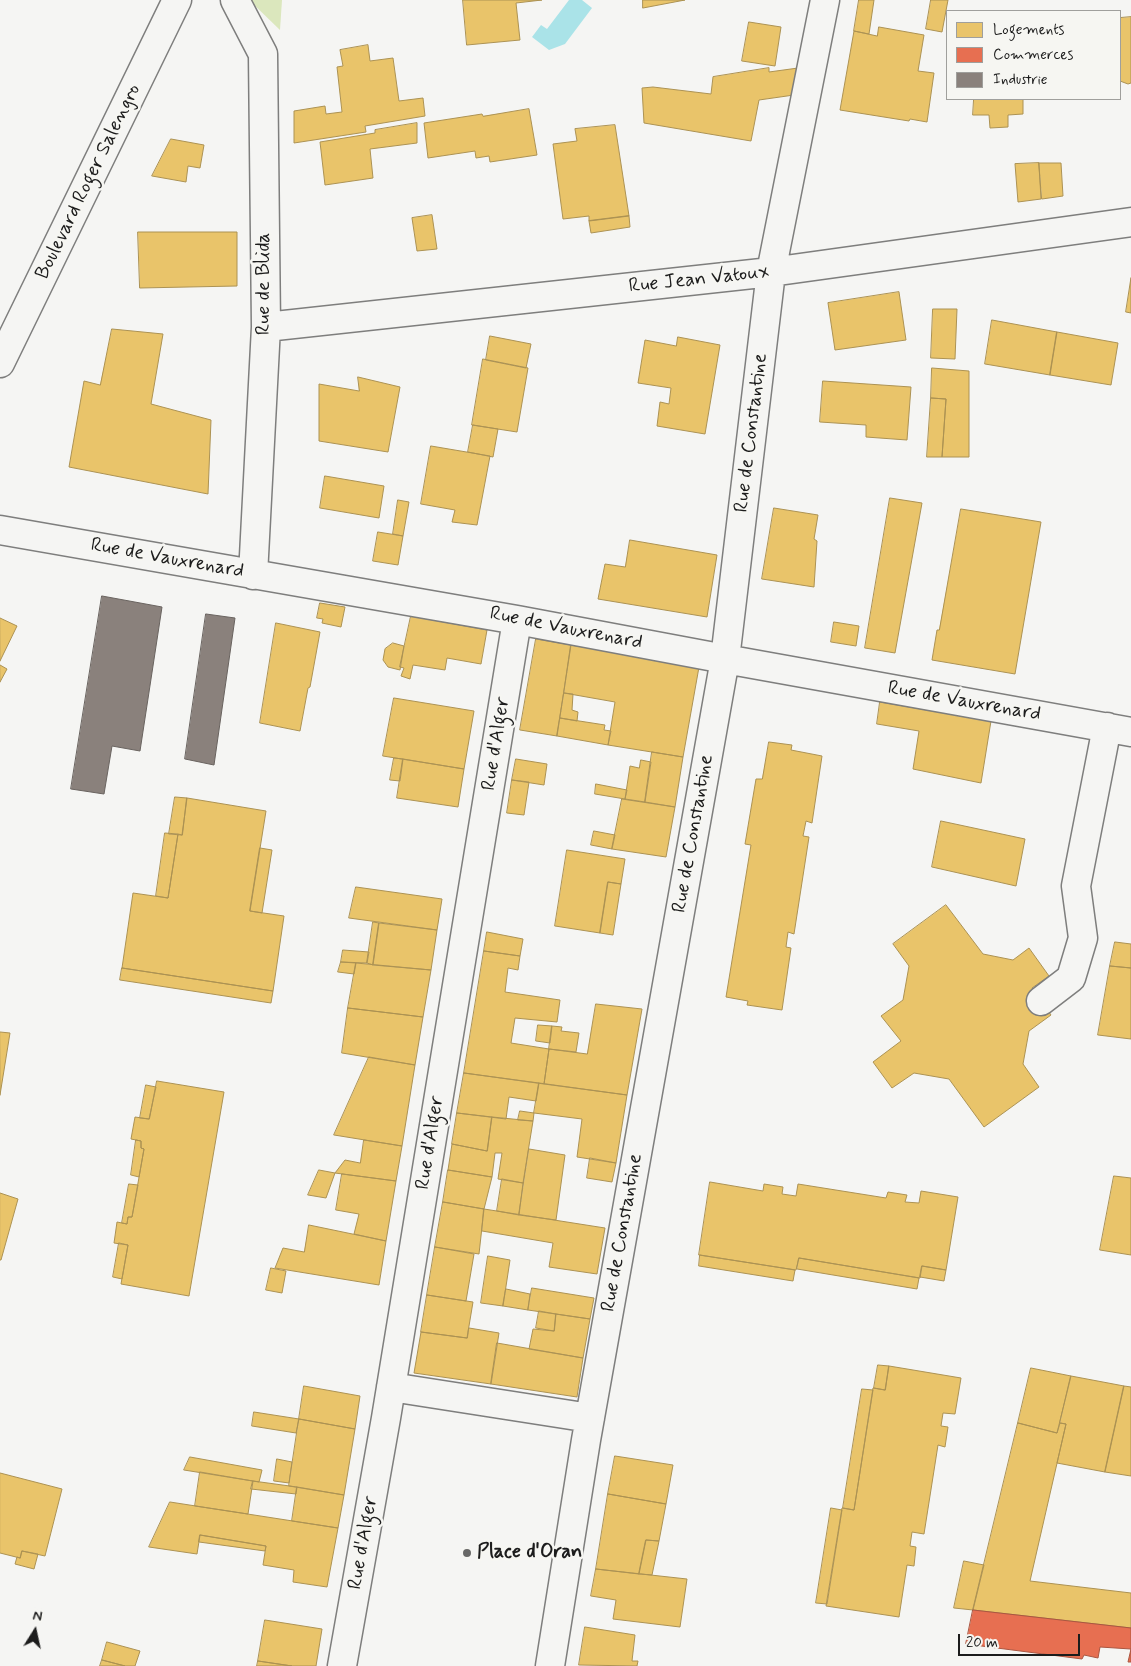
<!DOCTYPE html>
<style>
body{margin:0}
#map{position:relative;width:1131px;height:1666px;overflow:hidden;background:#f5f5f3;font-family:Mynerve,sans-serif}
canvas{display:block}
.legend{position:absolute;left:946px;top:10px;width:175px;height:90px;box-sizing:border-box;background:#f6f6f2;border:1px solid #9f9f9c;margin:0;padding:6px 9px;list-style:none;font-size:15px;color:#1c1c1c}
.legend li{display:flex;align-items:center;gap:10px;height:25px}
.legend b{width:25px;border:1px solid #9f9f9c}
.north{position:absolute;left:10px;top:1606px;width:50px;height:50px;-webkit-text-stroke:4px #f6f6f2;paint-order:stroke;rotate:10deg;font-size:14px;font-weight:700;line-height:20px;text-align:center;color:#1c1c1c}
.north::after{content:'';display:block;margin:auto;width:18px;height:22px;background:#1c1c1c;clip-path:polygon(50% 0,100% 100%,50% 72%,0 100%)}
.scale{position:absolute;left:958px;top:1634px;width:122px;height:22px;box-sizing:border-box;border:2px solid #1c1c1c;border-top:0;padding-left:6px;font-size:15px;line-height:18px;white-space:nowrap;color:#1c1c1c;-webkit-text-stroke:4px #f6f6f2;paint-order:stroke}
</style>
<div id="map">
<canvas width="1131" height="1666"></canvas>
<ul class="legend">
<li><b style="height:14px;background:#e9c46a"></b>Logements</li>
<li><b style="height:14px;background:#e76f51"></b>Commerces</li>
<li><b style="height:14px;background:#8a817c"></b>Industrie</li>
</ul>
<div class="north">N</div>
<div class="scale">20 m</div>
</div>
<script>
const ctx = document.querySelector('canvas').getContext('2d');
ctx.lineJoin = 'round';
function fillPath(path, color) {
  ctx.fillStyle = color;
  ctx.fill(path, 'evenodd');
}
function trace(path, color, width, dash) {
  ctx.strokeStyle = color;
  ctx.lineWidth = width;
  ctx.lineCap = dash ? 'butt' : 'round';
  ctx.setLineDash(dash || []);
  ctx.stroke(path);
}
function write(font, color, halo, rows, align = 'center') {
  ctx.font = font + ' Mynerve,sans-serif';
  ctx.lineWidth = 5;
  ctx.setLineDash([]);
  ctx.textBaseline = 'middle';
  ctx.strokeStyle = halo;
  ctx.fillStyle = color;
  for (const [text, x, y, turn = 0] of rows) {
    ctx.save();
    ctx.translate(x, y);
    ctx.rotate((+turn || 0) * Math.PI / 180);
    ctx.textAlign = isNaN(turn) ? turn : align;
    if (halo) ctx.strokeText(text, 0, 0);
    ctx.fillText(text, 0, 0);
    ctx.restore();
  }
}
fillPath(new Path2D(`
 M249,0H282L280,30Z`), '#dbe7bd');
fillPath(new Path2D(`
 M569,0H582L592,8L565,44L549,50L532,37L541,25L547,29Z`), '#aae3e8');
const homes = new Path2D(`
 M463,0H542L516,3L520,40L467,45Z
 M643,0H685L643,8Z
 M859,0H874L869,34L854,31Z
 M931,0H948L942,32L926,29Z
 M1131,17V83L1128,84L1120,81V18Z
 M749,22L781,27L775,66L742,61Z
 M879,27L924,35L918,71L934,73L927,122L910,119L909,121L840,110L854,31L877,36Z
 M368,45L370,61L393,58L399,101L423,98L425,116L365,126L366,132L294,143V111L325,106L326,114L342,112L337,67L343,66L340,50Z
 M769,68V72L798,68L794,95L759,100L751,141L644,123L642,88L653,87L711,94L713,77Z
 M974,99H1023V114L1008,115V127L990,128L989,115H973Z
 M529,109L537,155L490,162L489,156L476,158L475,151L428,158L424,123L482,114L483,116Z
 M417,123V143L370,149L373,178L325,185L320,142L375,133V130Z
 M615,125L629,216L589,221V216L563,219L553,144L577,141L575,129Z
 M171,139L204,145L200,168L188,166L186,182L152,176Z
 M1039,163H1061L1063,196L1042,199Z
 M1039,163L1041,199L1018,202L1015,164Z
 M432,215L437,249L417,251L412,218Z
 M629,216L630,227L591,233L589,221Z
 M138,232H237V286L140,288Z
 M1131,278V313L1126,312Z
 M899,292L906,340L835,350L828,303Z
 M933,309H957L955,359L931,358Z
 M992,320L1057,332L1050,375L985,364Z
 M112,329L163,334L151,404L211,420L208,494L69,467L84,381L100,385Z
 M1057,332L1118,343L1111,385L1050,375Z
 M490,336L531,344L526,368L486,360Z
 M678,337L720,345L705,434L657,426L660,402L669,404L671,388L638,383L645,340L676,346Z
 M483,359L528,368L517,432L472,425Z
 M932,368L969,371V457H942L946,399L931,398Z
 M358,377L400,387L388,452L319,441V384L359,391Z
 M823,381L911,387L907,440L866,437V425L820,422Z
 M931,398L946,399L942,457H927Z
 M473,425L498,429L493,457L468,452Z
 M431,446L490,456L477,525L452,522L455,510L421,504Z
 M325,476L384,486L379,518L320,508Z
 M890,498L922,503L895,653L865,648Z
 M398,500L409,502L403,536L393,534Z
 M774,508L818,515L814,539L817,541L814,587L762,579Z
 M961,509L1041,522L1015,674L932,660L937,630H939Z
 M378,532L403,536L398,565L373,561Z
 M630,540L717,555L707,617L598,599L605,564L625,567Z
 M320,603L345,607L341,627L322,623L323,619L317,618Z
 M411,616L487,630L481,664L447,658L445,670L413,665L410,679L401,676L404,668L400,667Z
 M0,618L17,626L0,661Z
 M834,622L859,626L856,646L831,642Z
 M276,623L320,632L310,687L308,688L300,731L260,723Z
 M536,639L571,645L557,736L520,730Z
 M393,643L404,646L400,670L388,667L383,660L385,649Z
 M571,645L699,667L683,757L608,745L615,702L564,693Z
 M0,665L7,669L0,682Z
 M564,693L573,694L572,710L578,712L577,721L560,718Z
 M394,698L474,711L464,769L383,756Z
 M880,702L991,721L981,783L913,769L919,731L877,724Z
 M560,718L605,725L604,730L611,731L608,745L557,736Z
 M769,742L792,745L791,750L822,756L812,823L806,821L803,836L809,837L794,934L788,932L786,947L791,948L782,1010L747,1005L748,1001L726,997L751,845L745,844L756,779H762Z
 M652,752L683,757L675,807L645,802Z
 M394,758L403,759L400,781L390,780Z
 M403,759L464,769L458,807L397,798Z
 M516,759L547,764L544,785L512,780Z
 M641,760L651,762L645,802L625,799L630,766L639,768Z
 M512,780L529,782L524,815L507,813Z
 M596,784L627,790L625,799L595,794Z
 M175,797L187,798L182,835L169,834Z
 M187,798L266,811L250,911L284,916L273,991L122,968L133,893L168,898L178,834L182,835Z
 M622,799L675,807L666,857L612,849Z
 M941,821L1025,839L1016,886L932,867Z
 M594,831L615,835L612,849L591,845Z
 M165,833L178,834L168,898L156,896Z
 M260,848L272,850L262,913L250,911Z
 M567,850L625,859L621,884L608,882L600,933L555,926Z
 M608,882L621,884L613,935L600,933Z
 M356,887L442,899L437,930L349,918Z
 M946,905L983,954L1013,960L1029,948L1049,976L1032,988L1051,1015L1029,1031L1023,1064L1039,1087L984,1127L949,1079L914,1073L892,1088L873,1062L901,1041L881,1016L903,1000L909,966L893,944Z
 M373,922L379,923L373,965L367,963Z
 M379,923L437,930L431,970L373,965Z
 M487,932L523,939L520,956L484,951Z
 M1115,942L1131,944V968L1110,966Z
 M343,950L369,952L367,963L341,962Z
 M484,951L520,956L518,970L508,968L505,992L560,1000L557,1022L515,1018L511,1043L549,1049L544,1084L464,1073Z
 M341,962L356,963L354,974L338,972Z
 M356,963L431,970L423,1017L348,1008Z
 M1110,966L1131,968V1039L1098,1035Z
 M122,968L273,991L271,1003L120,980Z
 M596,1004L642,1009L627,1095L544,1084L549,1049L587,1054Z
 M348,1008L423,1017L415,1065L342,1053Z
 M538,1025L552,1026L550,1043L536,1041Z
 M552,1026L562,1027L561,1031L579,1033L576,1052L549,1049Z
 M0,1032L10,1033L0,1095Z
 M369,1057L415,1065L402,1146L334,1135Z
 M464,1073L539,1083L536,1101L509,1097L506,1119L457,1113Z
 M157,1081L224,1092L189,1296L121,1284L128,1245L114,1243L117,1222L127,1224L128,1217H132L144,1149L141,1148V1141L131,1139L135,1117L149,1119Z
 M539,1083L627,1095L616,1163L577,1157L582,1119L534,1113Z
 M146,1085L156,1087L149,1119L140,1118Z
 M520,1111L534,1113L533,1121L518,1120Z
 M457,1113L492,1117L487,1151L452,1144Z
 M492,1117L533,1121L523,1183L498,1179L502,1153H495L492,1177L448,1170L452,1144L487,1151Z
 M136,1140L141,1141V1148L144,1149L139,1177L131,1175Z
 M364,1140L402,1146L396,1181L335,1173L345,1160L360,1163Z
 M529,1149L565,1155L556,1220L519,1215Z
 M590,1158L616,1163L612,1182L587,1178Z
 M319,1170L335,1173L326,1198L308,1195Z
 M448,1170L492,1177L484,1209L443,1202Z
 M342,1174L396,1181L386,1241L354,1234L359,1214L336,1210Z
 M1114,1176L1131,1178V1255L1100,1250Z
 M502,1179L523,1183L519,1215L497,1211Z
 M710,1182L763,1191L764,1184L783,1187L782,1194L796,1196L798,1184L886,1198L888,1192L907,1195L905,1202L919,1203L921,1191L958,1197L946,1270L922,1266L920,1278L799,1258L796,1270L699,1255Z
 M129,1184L138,1185L132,1217H128L127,1224L122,1223Z
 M0,1193L18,1199L1,1260H0Z
 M443,1202L484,1209L479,1254L435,1247Z
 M484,1209L605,1228L597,1274L549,1267L553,1243L482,1231Z
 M309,1225L386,1241L379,1285L275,1268L283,1248L304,1252Z
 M119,1243L128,1245L122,1279L113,1277Z
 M435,1247L474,1254L466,1301L427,1295Z
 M700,1255L795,1270L793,1281L699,1266Z
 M488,1256L510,1260L503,1306L481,1303Z
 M799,1258L919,1278L917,1289L797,1269Z
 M922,1266L946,1270L944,1281L920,1277Z
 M271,1268L286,1271L282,1293L266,1290Z
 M532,1288L594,1298L590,1319L528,1310Z
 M506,1289L530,1294L528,1310L503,1306Z
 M427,1295L473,1302L467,1338L421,1332Z
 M539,1311L556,1314L554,1331L536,1328Z
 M556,1314L590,1319L583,1358L529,1349L533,1329L554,1331Z
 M469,1328L499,1333L491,1384L414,1373L421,1332L467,1338Z
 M497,1343L583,1358L577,1397L491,1384Z
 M878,1365L889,1366L885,1390L874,1388Z
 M889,1366L961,1378L955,1414L943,1413L941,1426L948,1427L945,1447L938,1445L924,1534L912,1532L910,1546L916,1547L914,1566L907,1565L899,1617L826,1606L842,1508L854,1510L873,1388L885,1390Z
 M1031,1368L1071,1376L1057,1433L1018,1423Z
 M1071,1376L1124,1386L1105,1472L1057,1463L1066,1424L1060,1423Z
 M304,1386L360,1396L355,1429L299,1419Z
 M1124,1386L1131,1387V1476L1105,1472Z
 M862,1389L873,1390L854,1510L843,1508Z
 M254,1412L299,1419L296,1433L252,1426Z
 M299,1419L355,1429L344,1495L289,1486Z
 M1018,1423L1057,1433L1060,1423L1066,1424L1030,1581L1131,1593V1628L973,1610Z
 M615,1456L673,1465L666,1504L608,1494Z
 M190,1457L262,1470L259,1482L184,1470Z
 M277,1459L292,1462L289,1483L274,1481Z
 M200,1472L253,1481L248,1514L195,1506Z
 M0,1473L62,1489L45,1556L22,1551L20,1558L0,1553Z
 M253,1481L297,1487L296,1494L251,1489Z
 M297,1487L344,1495L338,1528L292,1521Z
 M608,1494L666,1504L659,1541L646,1540L639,1574L596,1569Z
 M170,1502L338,1528L327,1587L293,1582L294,1570L263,1565L266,1546L200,1535L197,1554L149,1547Z
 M831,1508L842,1510L827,1604L816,1603Z
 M200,1535L266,1546L265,1551L199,1542Z
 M646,1540L659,1541L652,1575L639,1574Z
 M22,1551L38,1554L34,1569L15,1564L17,1557L20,1558Z
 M964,1561L984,1565L973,1610L954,1608Z
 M596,1569L687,1579L680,1627L613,1619L616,1600L591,1596Z
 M265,1620L322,1629L316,1666H292L258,1661Z
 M585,1627L635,1635L632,1661H638L637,1666L579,1665Z
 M107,1642L140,1651L135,1666H125L102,1660Z
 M102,1660L125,1666H100Z
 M258,1661L292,1666H257Z`);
fillPath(homes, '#e9c46a');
trace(homes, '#ac9253', 1);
const shops = new Path2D(`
 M973,1610L1131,1628V1662H1128L1131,1649L1100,1647L1098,1658L1084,1655L1082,1659L966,1644Z`);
fillPath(shops, '#e76f51');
trace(shops, '#aa5641', 1);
const industry = new Path2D(`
 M102,596L162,607L140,751L112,746L104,794L71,789Z
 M206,614L235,618L214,765L185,759Z`);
fillPath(industry, '#8a817c');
trace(industry, '#69635f', 1);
const minor = new Path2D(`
 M235,0L263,54L266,327L253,575
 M266,327L771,272L1131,222
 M0,530L517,620L725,659L1131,732
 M1041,1001L1071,978L1083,938L1076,886L1107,727
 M391,1387L590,1418
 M342,1666L386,1418L517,620
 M550,1666L586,1440L725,659L771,272L825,0`);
const major = new Path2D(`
 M0,363L177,0`);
trace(minor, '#7e7e7d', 31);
trace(major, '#7e7e7d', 31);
trace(minor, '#f5f5f3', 28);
trace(major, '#f5f5f3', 28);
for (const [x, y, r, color] of [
 [467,1553,5,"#686867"]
]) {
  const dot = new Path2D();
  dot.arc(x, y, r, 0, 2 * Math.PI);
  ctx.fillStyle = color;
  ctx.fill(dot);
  trace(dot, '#f6f6f2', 2);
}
write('20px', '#1c1c1c', '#f6f6f2', [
 ["Boulevard Roger Salengro",89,182,-64],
 ["Rue Jean Vatoux",699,280,-6],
 ["Rue de Blida",265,284,-90],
 ["Rue de Constantine",752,433,-83],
 ["Rue de Vauxrenard",167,559,10],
 ["Rue de Vauxrenard",566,629,11],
 ["Rue de Vauxrenard",964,702,10],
 ["Rue d'Alger",497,744,-81],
 ["Rue de Constantine",694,834,-80],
 ["Rue d'Alger",431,1143,-81],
 ["Rue de Constantine",623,1233,-80],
 ["Rue d'Alger",364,1543,-80]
]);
write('bold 20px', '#1c1c1c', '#f6f6f2', [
 ["Place d'Oran",477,1553]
], 'left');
</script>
